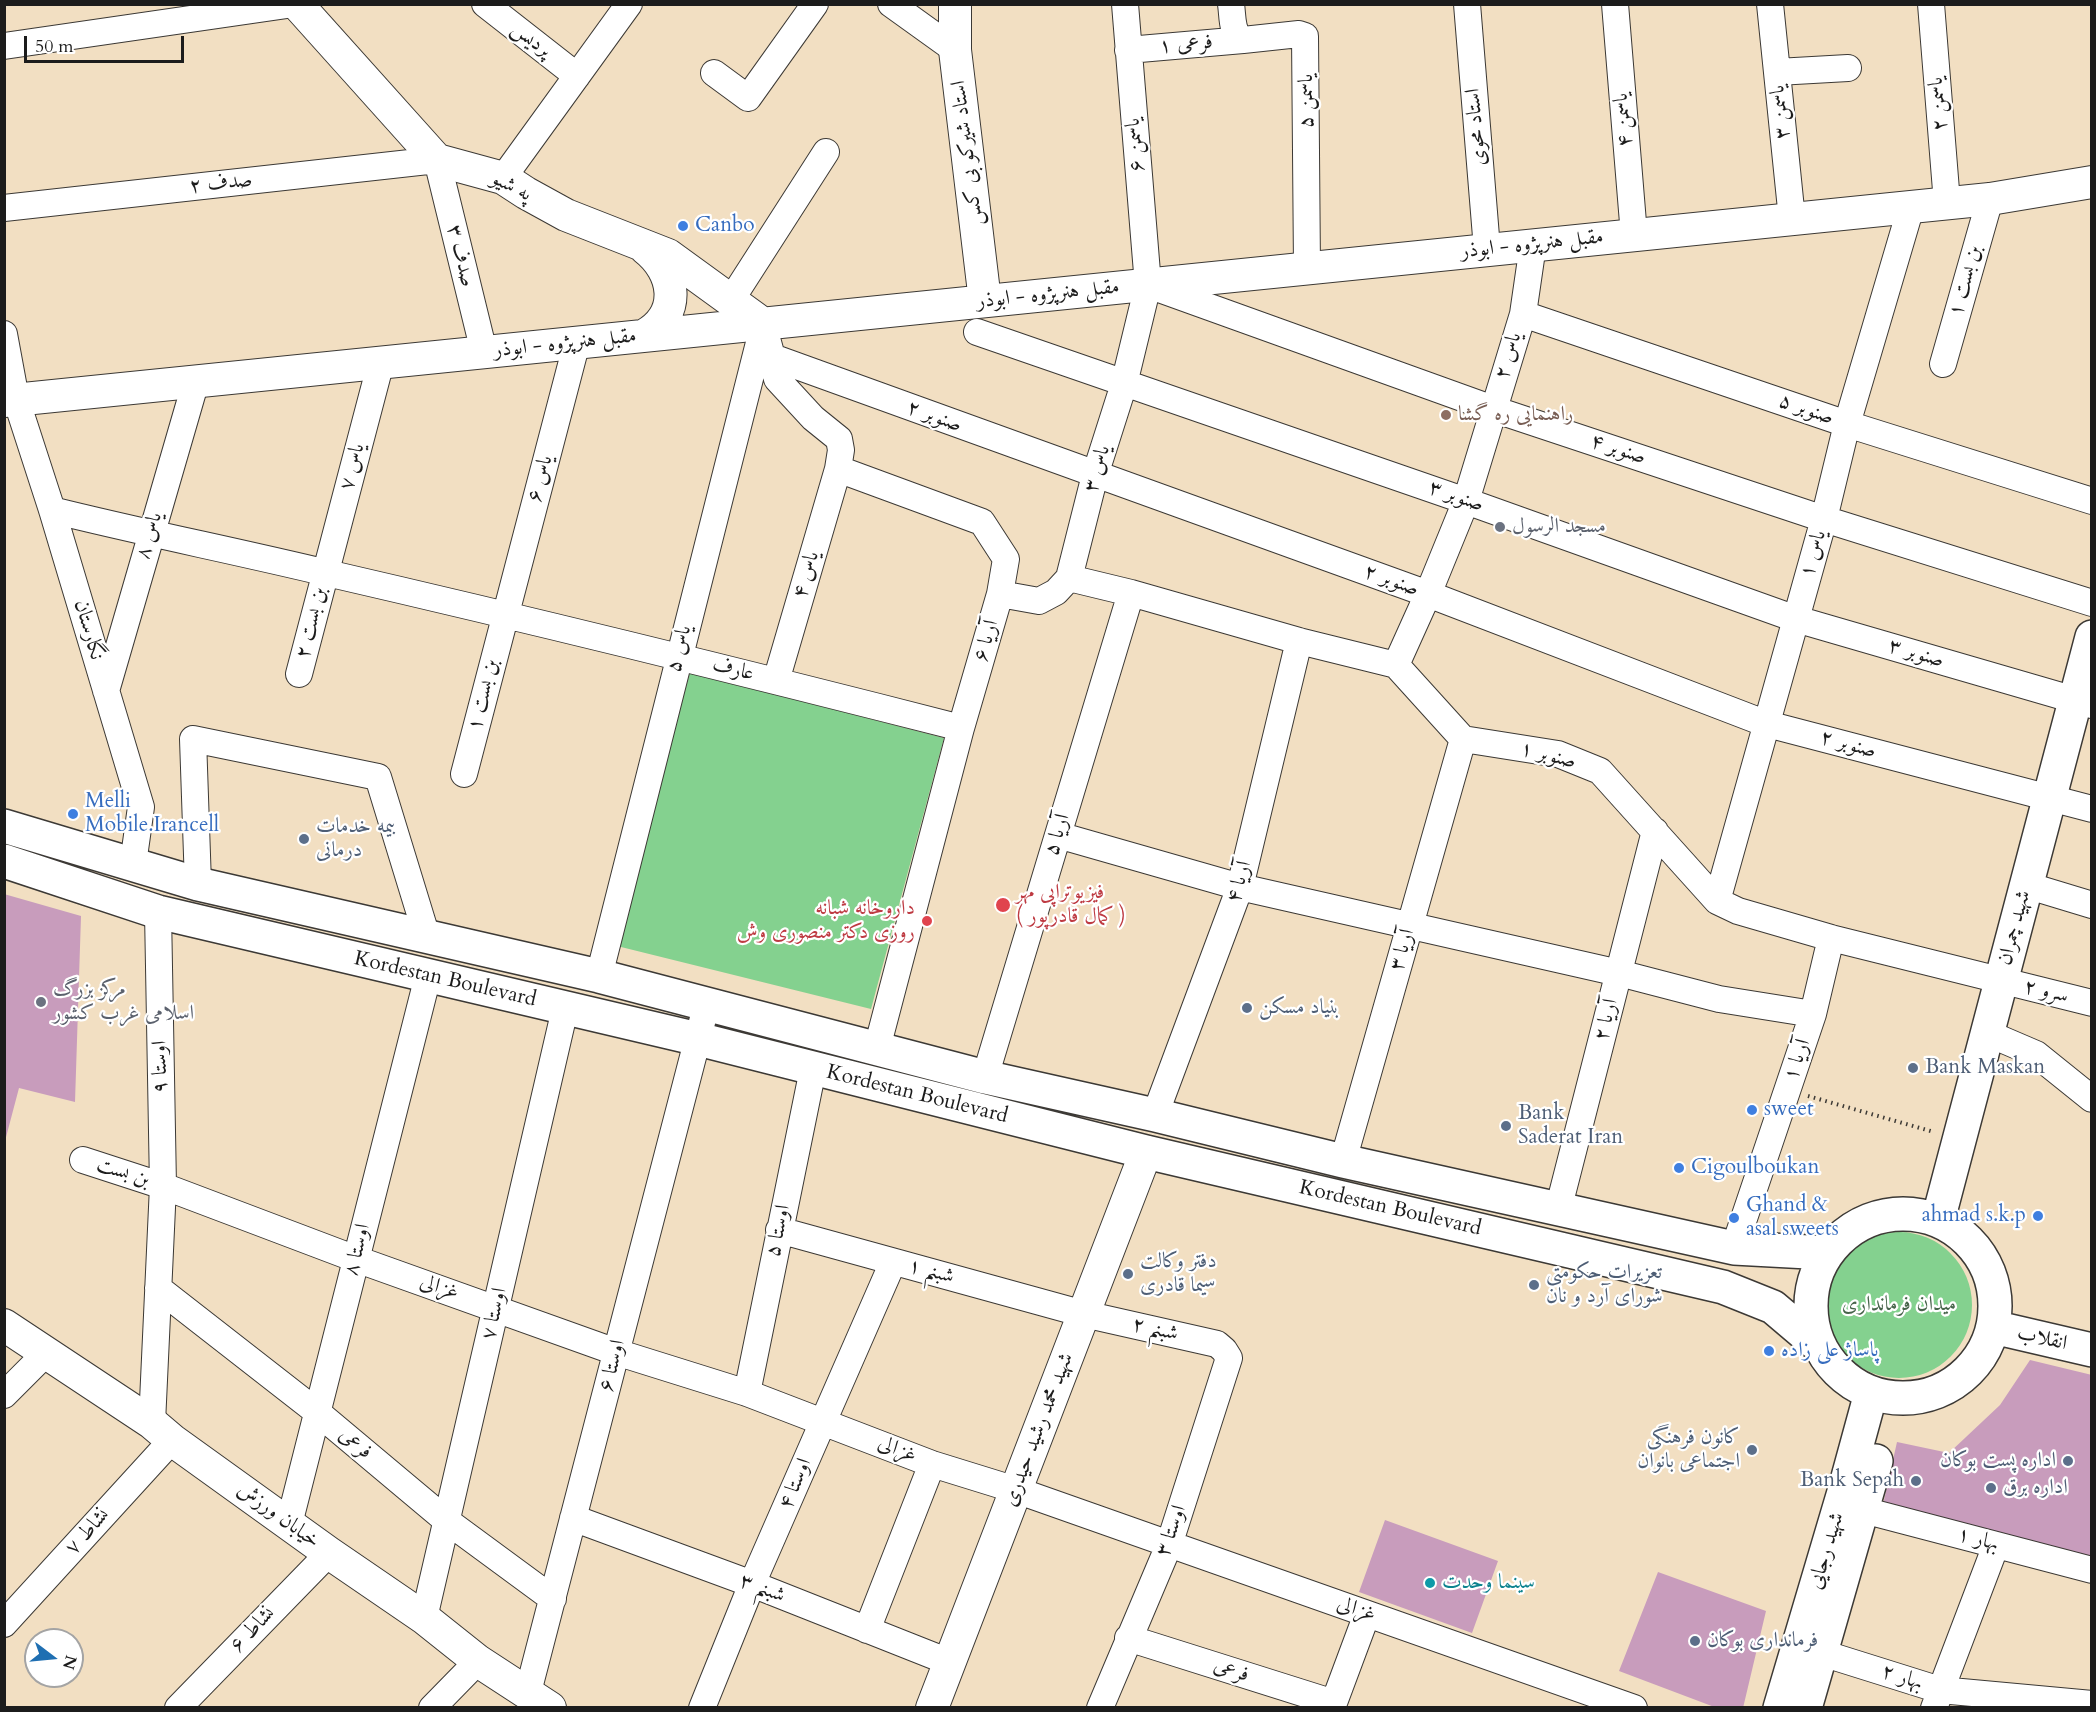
<!DOCTYPE html>
<meta charset="utf-8">
<style>
body{margin:0}
#map{position:relative;width:2096px;height:1712px;overflow:hidden;background:#f2dfc2;font-family:Cardo,serif}
canvas{display:block}
.frame{position:absolute;inset:0;border:6px solid #1c1c1c;pointer-events:none}
.north{position:absolute;left:24px;top:1628px;width:60px;height:60px;box-sizing:border-box;background:#fff;border:2px solid #a4a4a4;border-radius:50%;rotate:106deg;font-size:16px;font-weight:700;line-height:24px;text-align:center;color:#1c1c1c}
.north::after{content:'';display:block;margin:auto;width:21px;height:27px;background:#1f6fb2;clip-path:polygon(50% 0,100% 100%,50% 72%,0 100%)}
.scale{position:absolute;left:24px;top:36px;width:160px;height:27px;box-sizing:border-box;border:3px solid #1c1c1c;border-top:0;padding-left:8px;font-size:18px;line-height:21px;white-space:nowrap;color:#1c1c1c;-webkit-text-stroke:4px #fff;paint-order:stroke}
</style>
<div id="map">
<canvas width="2096" height="1712"></canvas>
<div class="frame"></div>
<div class="north">N</div>
<div class="scale">50 m</div>
</div>
<script>
const ctx = document.querySelector('canvas').getContext('2d');
ctx.lineJoin = 'round';
function fillPath(path, color) {
  ctx.fillStyle = color;
  ctx.fill(path, 'evenodd');
}
function trace(path, color, width, dash) {
  ctx.strokeStyle = color;
  ctx.lineWidth = width;
  ctx.lineCap = dash ? 'butt' : 'round';
  ctx.setLineDash(dash || []);
  ctx.stroke(path);
}
function write(font, color, halo, rows, align = 'center') {
  ctx.font = font + ' Cardo,Amiri,serif';
  ctx.lineWidth = 4.5;
  ctx.setLineDash([]);
  ctx.textBaseline = 'middle';
  ctx.strokeStyle = halo;
  ctx.fillStyle = color;
  for (const [text, x, y, turn = 0] of rows) {
    ctx.save();
    ctx.translate(x, y);
    ctx.rotate((+turn || 0) * Math.PI / 180);
    ctx.textAlign = isNaN(turn) ? turn : align;
    if (halo) ctx.strokeText(text, 0, 0);
    ctx.fillText(text, 0, 0);
    ctx.restore();
  }
}
fillPath(new Path2D(`
 M690,672L944,738L871,1009L617,946Z
 M1826 1305a73 73 0 1 1 146 0a73 73 0 1 1-146 0Z`), '#84d18f');
fillPath(new Path2D(`
 M4,894L81,916L75,1102L19,1088L5,1141Z
 M2030,1360L2092,1375V1563L1882,1509L1897,1442L1949,1453L2000,1405Z
 M1385,1520L1498,1561L1472,1633L1359,1592Z
 M1658,1572L1766,1611L1743,1708H1717L1619,1671Z`), '#c89cbc');
const minor = new Path2D(`
 M485,4L577,76
 M891,4L955,50
 M1231,4C1233,17 1231,34 1243,40L1299,34L1305,36L1307,268
 M1467,4L1487,249
 M1615,4L1634,235
 M1770,4L1792,219
 M1931,4L1947,203
 M4,46L294,4
 M1128,50L1243,40
 M1777,72L1848,68
 M714,73L748,98L815,4
 M503,178L629,4
 M4,208L437,160L484,352
 M1151,286L1493,409L1824,519L2092,603
 M731,300L826,152
 M1523,314L1847,424L2092,501
 M763,324L772,357L1428,594L1767,724L2092,809
 M977,332L1466,501L1796,619L2092,705
 M4,334L16,399L52,510L141,807L133,864
 M772,357L777,379L813,418L839,439L841,450L838,469L982,522L1006,559L1000,594L961,728L877,1048
 M1943,364L1990,199
 M52,510C144,533 236,551 327,573C539,622 750,674 961,728
 M1069,578L1131,593L1299,641L1396,665L1463,739L1558,754L1600,771L1717,901L1738,911L1831,938L2092,1003
 M1000,594L1039,601L1056,592L1069,578L1095,475L1124,384L1148,285L1125,4
 M1396,665L1428,594L1466,501L1523,314L1533,245
 M299,674L381,362
 M776,681L838,469
 M106,691L196,381
 M464,774L577,342
 M1058,835L1240,887L1619,973L1719,999L1813,1014
 M198,884L193,739L378,777L427,937
 M2026,885L2092,905
 M1717,901L1824,519L1847,424L1911,207
 M599,976L763,327
 M1987,1033L2036,1054L2092,1099
 M985,1077L1131,593
 M1155,1115L1240,887L1299,641
 M83,1160L163,1186L356,1259L616,1352L747,1393L932,1464L1016,1490L1634,1708
 M1343,1161L1463,739
 M1558,1210L1655,831
 M779,1230L1084,1314L1217,1344L1224,1350L1229,1358L1169,1545L1100,1708
 M1734,1248L1813,1014L1831,938
 M158,1288L317,1412L447,1521L553,1599
 M747,1393L813,1069
 M4,1395L46,1353
 M152,1423L163,1186L158,912
 M1863,1510L2092,1570
 M573,1518L752,1584L949,1662
 M289,1524L428,976
 M424,1618L565,1009
 M4,1624L172,1440
 M867,1630L932,1464
 M1128,1638L1334,1703
 M1822,1653L1940,1690L2092,1704
 M528,1692L707,1003
 M178,1708L329,1553
 M432,1708L478,1661
 M702,1708L752,1584L893,1262
 M1332,1708L1367,1614
 M1934,1708L1996,1545`);
const tertiary = new Path2D(`
 M297,4L437,160L503,178L526,193L566,215L668,255L763,324
 M955,4V50L985,301
 M645,335C682,314 676,272 645,248
 M4,401L1911,207L1990,199L2092,182
 M4,1325L152,1423L172,1440L329,1553L424,1618L478,1661L550,1708
 M932,1708L1146,1152`);
const secondary = new Path2D(`
 M4,826L198,884L599,976L985,1077L1155,1115L1343,1161L1734,1248L1827,1253
 M4,861L158,912L698,1039L1146,1152L1723,1287L1773,1307L1819,1346
 M1811 1306a92 92 0 1 1 184 0a92 92 0 1 1-184 0Z
 M1938,1220L2092,637
 M1993,1327L2092,1350
 M1780,1708L1844,1492L1871,1393
 M1805,1708L1876,1461`);
trace(minor, '#3c3935', 28);
trace(tertiary, '#3c3935', 34);
trace(secondary, '#3c3935', 36);
trace(new Path2D(`
 M1808,1096L1934,1132`), '#3c3935', 4, [1.5, 4.5]);
trace(minor, '#fff', 26);
trace(tertiary, '#fff', 32);
trace(secondary, '#fff', 33);
for (const [x, y, r, color] of [
 [683,226,6,"#3f7fe0"],
 [1446,415,6,"#8d6e63"],
 [1500,527,6,"#6b7280"],
 [73,814,6,"#3f7fe0"],
 [304,839,6,"#5c6f8a"],
 [1003,905,8,"#e0444e"],
 [927,921,6,"#e0444e"],
 [41,1002,6,"#6b7280"],
 [1247,1008,6,"#5c6f8a"],
 [1913,1068,6,"#5c6f8a"],
 [1752,1110,6,"#3f7fe0"],
 [1506,1126,6,"#5c6f8a"],
 [1679,1168,6,"#3f7fe0"],
 [2038,1216,6,"#3f7fe0"],
 [1734,1218,6,"#3f7fe0"],
 [1128,1274,6,"#5c6f8a"],
 [1534,1285,6,"#5c6f8a"],
 [1769,1351,6,"#3f7fe0"],
 [1752,1450,6,"#5c6f8a"],
 [2068,1461,6,"#5c6f8a"],
 [1916,1481,6,"#5c6f8a"],
 [1991,1488,6,"#5c6f8a"],
 [1430,1583,6,"#0f9aa8"],
 [1695,1641,6,"#5c6f8a"]
]) {
  const dot = new Path2D();
  dot.arc(x, y, r, 0, 2 * Math.PI);
  ctx.fillStyle = color;
  ctx.fill(dot);
  trace(dot, '#fff', 2);
}
write('21px', '#1c1c1c', '#fff', [
 ["پردیس",531,40,38],
 ["فرعی ۱",1186,45,-5],
 ["یاسمن ۵",1307,101,-90],
 ["یاسمن ۲",1939,104,-95],
 ["یاسمن ۳",1781,112,-96],
 ["یاسمن ۴",1624,120,-95],
 ["استاد محوی",1477,127,-95],
 ["یاسمن ۶",1136,145,-95],
 ["استاد شیرکو بی کس",968,153,-97],
 ["صدف ۲",221,184,-6],
 ["په شیو",511,187,27],
 ["مقبل هنرپژوه - ابوذر",1532,245,-6],
 ["صدف ۳",460,256,76],
 ["بن بست ۱",1966,281,-74],
 ["مقبل هنرپژوه - ابوذر",1048,295,-6],
 ["مقبل هنرپژوه - ابوذر",565,344,-6],
 ["یاس ۲",1509,356,-73],
 ["صنوبر ۵",1806,410,19],
 ["صنوبر ۲",934,417,20],
 ["صنوبر ۴",1618,450,18],
 ["یاس ۷",353,467,-75],
 ["یاس ۳",1098,469,-74],
 ["یاس ۶",541,479,-75],
 ["صنوبر ۳",1456,497,19],
 ["یاس ۸",150,536,-74],
 ["یاس ۱",1814,554,-74],
 ["یاس ۴",807,575,-74],
 ["صنوبر ۲",1391,581,20],
 ["بن بست ۲",312,623,-76],
 ["نگارستان",88,630,74],
 ["آریا ۶",987,641,-74],
 ["یاس ۵",680,649,-76],
 ["صنوبر ۳",1916,654,16],
 ["عارف",733,670,14],
 ["بن بست ۱",484,695,-76],
 ["صنوبر ۲",1848,745,15],
 ["صنوبر ۱",1548,756,14],
 ["آریا ۵",1058,835,-73],
 ["آریا ۴",1240,882,-74],
 ["شهید چمران",2015,928,-75],
 ["آریا ۳",1403,950,-74],
 ["Kordestan Boulevard",445,980,13],
 ["سرو ۲",2046,992,13],
 ["آریا ۲",1607,1020,-76],
 ["آریا ۱",1798,1060,-71],
 ["اوستا ۹",161,1067,-91],
 ["Kordestan Boulevard",917,1095,14],
 ["بن بست",123,1173,18],
 ["Kordestan Boulevard",1390,1209,13],
 ["اوستا ۵",779,1231,-78],
 ["اوستا ۸",358,1250,-76],
 ["شبنم ۱",931,1272,15],
 ["غزالی",439,1288,19],
 ["اوستا ۷",495,1314,-77],
 ["شبنم ۲",1155,1330,13],
 ["انقلاب",2042,1339,13],
 ["اوستا ۶",613,1366,-76],
 ["شهید محمد رشید حیدری",1039,1430,-69],
 ["فرعی",355,1444,40],
 ["غزالی",897,1450,22],
 ["اوستا ۴",796,1484,-67],
 ["خیابان ورزش",278,1516,36],
 ["اوستا ۳",1172,1531,-70],
 ["نشاط ۷",88,1532,-48],
 ["بهار ۱",1978,1540,15],
 ["شهید رجایی",1827,1551,-73],
 ["شبنم ۳",762,1589,21],
 ["غزالی",1356,1610,19],
 ["نشاط ۶",253,1630,-46],
 ["فرعی",1231,1671,18],
 ["بهار ۲",1902,1678,18]
]);
write('21px', '#366cbe', '#fff', [
 ["Canbo",695,226],
 ["Melli",85,802],
 ["Mobile.Irancell",85,826],
 ["sweet",1764,1110],
 ["Cigoulboukan",1691,1168],
 ["Ghand &",1746,1206],
 ["asal sweets",1746,1230],
 ["ahmad s.k.p",2026,1216,"right"],
 ["پاساژ علی زاده",1781,1351]
], 'left');
write('21px', '#785e54', '#fff', [
 ["راهنمایی ره گشا",1458,415]
], 'left');
write('21px', '#5b616d', '#fff', [
 ["مسجد الرسول",1512,527],
 ["مرکز بزرگ",53,990],
 ["اسلامی غرب کشور",53,1014]
], 'left');
write('21px', '#4e5e75', '#fff', [
 ["بیمه خدمات",316,827],
 ["درمانی",316,851],
 ["بنیاد مسکن",1259,1008],
 ["Bank Maskan",1925,1068],
 ["Bank",1518,1114],
 ["Saderat Iran",1518,1138],
 ["دفتر وکالت",1140,1262],
 ["سیما قادری",1140,1286],
 ["تعزیرات حکومتی",1546,1273],
 ["شورای آرد و نان",1546,1297],
 ["کانون فرهنگی",1740,1438,"right"],
 ["اجتماعی بانوان",1740,1462,"right"],
 ["اداره پست بوکان",2056,1461,"right"],
 ["Bank Sepah",1904,1481,"right"],
 ["اداره برق",2003,1488],
 ["فرمانداری بوکان",1707,1641]
], 'left');
write('21px', '#be3a42', '#fff', [
 ["فیزیوتراپی مهر",1016,893],
 ["( کمال قادرپور )",1016,917],
 ["داروخانه شبانه",915,909,"right"],
 ["روزی دکتر منصوری وش",915,933,"right"]
], 'left');
write('21px', '#46644a', '#fff', [
 ["میدان فرمانداری",1899,1305]
]);
write('21px', '#0d838f', '#fff', [
 ["سینما وحدت",1442,1583]
], 'left');
</script>
